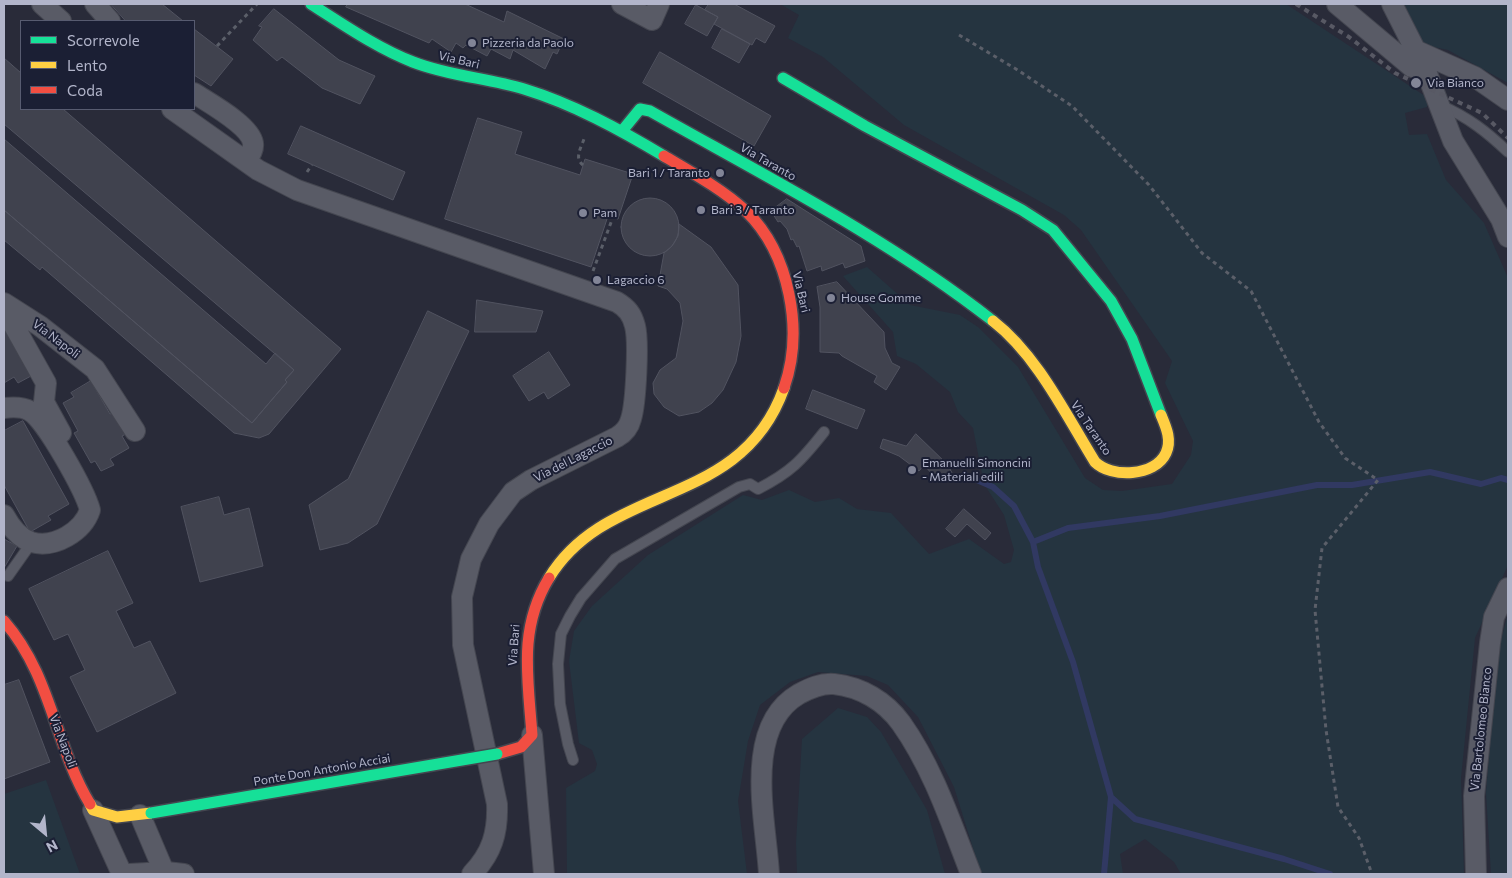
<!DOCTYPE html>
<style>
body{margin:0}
#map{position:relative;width:1512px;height:878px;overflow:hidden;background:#292b39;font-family:Commissioner,sans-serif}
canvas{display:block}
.frame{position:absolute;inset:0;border:5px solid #b2b5ca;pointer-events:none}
.legend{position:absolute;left:20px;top:20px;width:175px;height:90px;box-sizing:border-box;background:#1b1f34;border:1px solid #575b70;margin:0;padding:6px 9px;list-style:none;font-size:15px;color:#b2b5ca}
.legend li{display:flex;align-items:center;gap:10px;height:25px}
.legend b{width:25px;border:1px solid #575b70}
.north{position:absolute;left:20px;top:808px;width:50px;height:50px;-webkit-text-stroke:4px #1b1f34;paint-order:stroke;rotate:152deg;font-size:14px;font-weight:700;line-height:20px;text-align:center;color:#b2b5ca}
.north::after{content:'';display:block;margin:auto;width:18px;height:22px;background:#b2b5ca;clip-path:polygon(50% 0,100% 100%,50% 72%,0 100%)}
</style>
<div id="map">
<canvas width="1512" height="878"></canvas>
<div class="frame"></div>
<ul class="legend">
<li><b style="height:6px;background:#16e098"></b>Scorrevole</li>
<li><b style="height:6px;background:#ffcf43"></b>Lento</li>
<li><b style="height:6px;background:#f24e42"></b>Coda</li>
</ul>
<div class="north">N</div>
</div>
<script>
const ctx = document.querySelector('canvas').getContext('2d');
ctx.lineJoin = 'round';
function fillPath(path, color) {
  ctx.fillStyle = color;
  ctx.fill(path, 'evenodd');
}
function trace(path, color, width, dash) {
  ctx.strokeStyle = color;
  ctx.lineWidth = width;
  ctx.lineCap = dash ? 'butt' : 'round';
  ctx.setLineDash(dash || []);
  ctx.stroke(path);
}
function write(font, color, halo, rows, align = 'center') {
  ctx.font = font + ' Commissioner,sans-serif';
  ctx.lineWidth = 4;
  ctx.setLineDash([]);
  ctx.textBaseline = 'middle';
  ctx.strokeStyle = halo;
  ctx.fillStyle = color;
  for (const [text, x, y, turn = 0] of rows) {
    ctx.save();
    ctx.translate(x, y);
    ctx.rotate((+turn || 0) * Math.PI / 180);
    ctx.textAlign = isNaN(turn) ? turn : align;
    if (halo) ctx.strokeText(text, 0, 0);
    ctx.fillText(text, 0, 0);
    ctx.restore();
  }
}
fillPath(new Path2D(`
 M780,4H1286L1428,98L1427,107L1405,113L1409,135L1427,134L1446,180L1484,223L1508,278V565L1475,638L1461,778L1464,874H1181L1174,862L1145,839L1120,854L1123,874H981L954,787L918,717L888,685L867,676L818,672L790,682L760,705L748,741L738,801L747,874H567L566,788L595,771L597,764L592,750L579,743L569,661L574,631L592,606L648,555L743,495L762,500L789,490L815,502L839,498L857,509L891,513L929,554L969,539L1004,564L1011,562L1014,550L1004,515L984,484L973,428L958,412L950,392L916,364L897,356L893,332L843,276L867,267L910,305L960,315L978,327L1018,367L1085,478L1103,490L1122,491L1172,484L1191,455L1193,441L1165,383L1172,361L1081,230L1064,215L904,125L823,57L788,38L799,15Z
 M1404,4H1508V83L1448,50L1424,45Z
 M1508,614V874H1491L1486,793L1497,654Z
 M838,708L867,717L881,732L927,810L945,874H797L796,843L802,739Z
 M46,780L80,874H4V794Z`), '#253440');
trace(new Path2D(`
 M965,475L993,487L1014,506L1033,542L1038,567L1073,662L1111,797L1104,874
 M1033,542L1068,528L1160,516L1317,485H1352L1430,472L1481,484L1501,478L1508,480
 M1111,797L1135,819L1284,859L1330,874`), '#313962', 6);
const building = new Path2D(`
 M111,4H162L183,21H126Z
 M348,4H465L504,22L507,11L564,39L557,54L553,52L545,69L513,50L510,59L491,49L487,56L466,45L463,48L456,43L451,52L432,39L429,43L346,7Z
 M709,4H734L775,26L765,43L756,38L752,45L714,24L718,17L705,10Z
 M696,5L718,17L707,36L685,24Z
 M274,9L339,60L375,76L360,104L322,88L282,57L277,61L253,40L262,27L259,26Z
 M194,29L233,59L211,86L194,75Z
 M722,29L750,44L739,63L712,48Z
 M660,52L771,116L754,146L643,83Z
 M4,58L21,73V109H63L341,349L269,434L259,438L234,433L42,267L40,270L4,240V210L252,423L287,382L285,380L294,370L4,124Z
 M478,118L522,132L515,154L580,175L585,159L633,174L618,219L608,216L591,267L445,219Z
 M301,126L405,172L393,200L288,154Z
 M4,139L266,364L275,353L294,370L285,380L287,382L252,423L4,210Z
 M621 227a29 29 0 1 1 58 0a29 29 0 1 1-58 0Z
 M787,199L861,246L865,261L845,268L843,263L822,271L821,266L807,271L799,246L797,247L793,239L791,240L787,229L780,221L778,222L771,211Z
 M679,224L711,247L738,285L741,336L736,362L723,390L712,403L699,412L679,416L664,407L654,394L653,383L660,370L676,358L683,321L680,303L667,289L658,286L664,253L672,246L678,236Z
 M837,282L884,332L885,348L892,363L900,367L886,390L874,382L877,376L842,356L839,353L820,352V307L817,287Z
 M477,300L543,311L536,332H475Z
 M428,311L469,331L377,524L348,543L320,550L309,505L348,479Z
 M4,322L31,376L18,383L14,377L4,383Z
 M549,352L570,385L548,399L544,392L529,401L513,376Z
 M91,381L110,414L114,412L126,434L122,436L129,448L110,459L114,465L101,471L95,461L91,463L74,433L78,431L63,403L74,397L71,393Z
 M813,390L865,410L857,429L806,409Z
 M23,421L69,504L48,516L51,520L30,532L4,485V431Z
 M916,434L948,465L952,473L940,479L937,473L933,475L924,465L919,471L899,456L880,448L883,439L906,446Z
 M219,497L224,515L249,508L263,566L200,582L181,507Z
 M964,509L991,533L985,540L967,524L955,537L946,529Z
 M4,539L17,546L4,568Z
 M108,551L133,603L116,611L134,648L150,641L176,693L97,732L70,677L85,670L68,634L54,640L29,589Z
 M19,680L50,762L4,779V685Z`);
fillPath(building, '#40424e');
trace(building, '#515360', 1);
const lane = new Path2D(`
 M1440,105C1468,117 1487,132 1508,152
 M8,576L32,542
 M573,760L568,744L560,704L558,664L561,634L570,616L581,598L615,559L739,487L750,484L758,489C791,472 801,461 824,432`);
const street = new Path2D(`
 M42,4L61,21
 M95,4L110,21
 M622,4L652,20L659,4
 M1337,4L1412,67L1426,71
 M1392,4L1426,71L1453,141L1501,219L1508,237
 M1417,51L1475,77L1508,100
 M194,93C209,103 250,125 253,143C254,150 250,155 246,161
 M172,109L258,170L297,190L617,302C627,308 632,314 635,326C639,341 636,403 631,419C629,427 624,433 617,437L531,480L513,492L489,524L471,559L462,597L463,645L497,804C498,833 492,853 472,874
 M4,303L40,326L95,369L135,431
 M4,308L46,383L44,402L61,433
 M4,408C12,407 23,407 30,411C46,420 85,491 90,510C83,531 55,549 31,542C19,538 10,526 4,515
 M532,735L544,874
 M93,810L122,874
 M140,815L165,874
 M129,874L166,872L184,874
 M769,874C766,820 742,727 799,694C810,688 821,683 834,684C861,687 885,701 901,723C933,768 951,823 971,874
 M1476,874L1474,796L1490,643L1494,617L1508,588`);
const fast = new Path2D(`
 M311,4C344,25 377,48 413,62C449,76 487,78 524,89C573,104 619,129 664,156
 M783,78L865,126L1022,210L1053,230L1111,301L1132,339L1161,415
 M622,131L640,109L650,111C767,177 887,238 993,321`);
const slow = new Path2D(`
 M993,321C1037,355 1066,415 1095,462C1111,478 1155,477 1166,453C1172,440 1166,427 1161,415
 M549,578C608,481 741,510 784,388
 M90,804L93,810L117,817L151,813`);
const jam = new Path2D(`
 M664,156C691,172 722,189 746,211C790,254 804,331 784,388
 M4,621C52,676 54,744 90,804
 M497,754L521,747L532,735C528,678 518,629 549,578`);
trace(lane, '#444650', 12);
trace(street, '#444650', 22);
trace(fast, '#444650', 14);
trace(slow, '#444650', 14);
trace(jam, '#444650', 14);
trace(new Path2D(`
 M959,35L1016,69L1072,106L1149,185L1202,253L1251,291L1319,422L1345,458L1378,480L1322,548L1315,610L1326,730L1338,807L1359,838L1372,874
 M217,46L257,4
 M583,165C574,158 581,148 584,139
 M307,172L312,165
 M593,271L613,217`), '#5b5f69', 3, [4, 4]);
trace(lane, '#595b66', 10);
trace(street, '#595b66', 20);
trace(fast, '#16e098', 11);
trace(slow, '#ffcf43', 11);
trace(jam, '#f24e42', 11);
trace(new Path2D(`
 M1296,4L1349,37L1395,73L1482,113L1508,138`), '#585964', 4, [5, 5]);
const fastBridge = new Path2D(`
 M151,813L497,754`);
trace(fastBridge, '#444650', 14, []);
trace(fastBridge, '#16e098', 11);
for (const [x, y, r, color] of [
 [472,43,5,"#828597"],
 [1416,83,6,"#828597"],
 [720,173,5,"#828597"],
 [701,210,5,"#828597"],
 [583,213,5,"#828597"],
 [597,280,5,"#828597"],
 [831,298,5,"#828597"],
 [912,470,5,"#828597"]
]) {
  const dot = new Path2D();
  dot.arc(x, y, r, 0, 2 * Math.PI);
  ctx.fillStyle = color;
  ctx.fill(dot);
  trace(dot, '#1b1f34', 2);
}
write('12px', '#b2b5ca', '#1b1f34', [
 ["Pizzeria da Paolo",482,43],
 ["Via Bianco",1427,83],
 ["Bari 1 / Taranto",710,173,"right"],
 ["Bari 3 / Taranto",711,210],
 ["Pam",593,213],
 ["Lagaccio 6",607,280],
 ["House Gomme",841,298],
 ["Emanuelli Simoncini",922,463],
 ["- Materiali edili",922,477]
], 'left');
write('12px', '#b2b5ca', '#1b1f34', [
 ["Via Bari",459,60,13],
 ["Via Taranto",768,162,30],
 ["Via Bari",801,292,77],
 ["Via Napoli",56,339,37],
 ["Via Taranto",1091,428,56],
 ["Via del Lagaccio",573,459,-27],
 ["Via Bari",514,645,-86],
 ["Via Bartolomeo Bianco",1481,729,-84],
 ["Via Napoli",63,741,69],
 ["Ponte Don Antonio Acciai",322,770,-10]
]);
</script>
